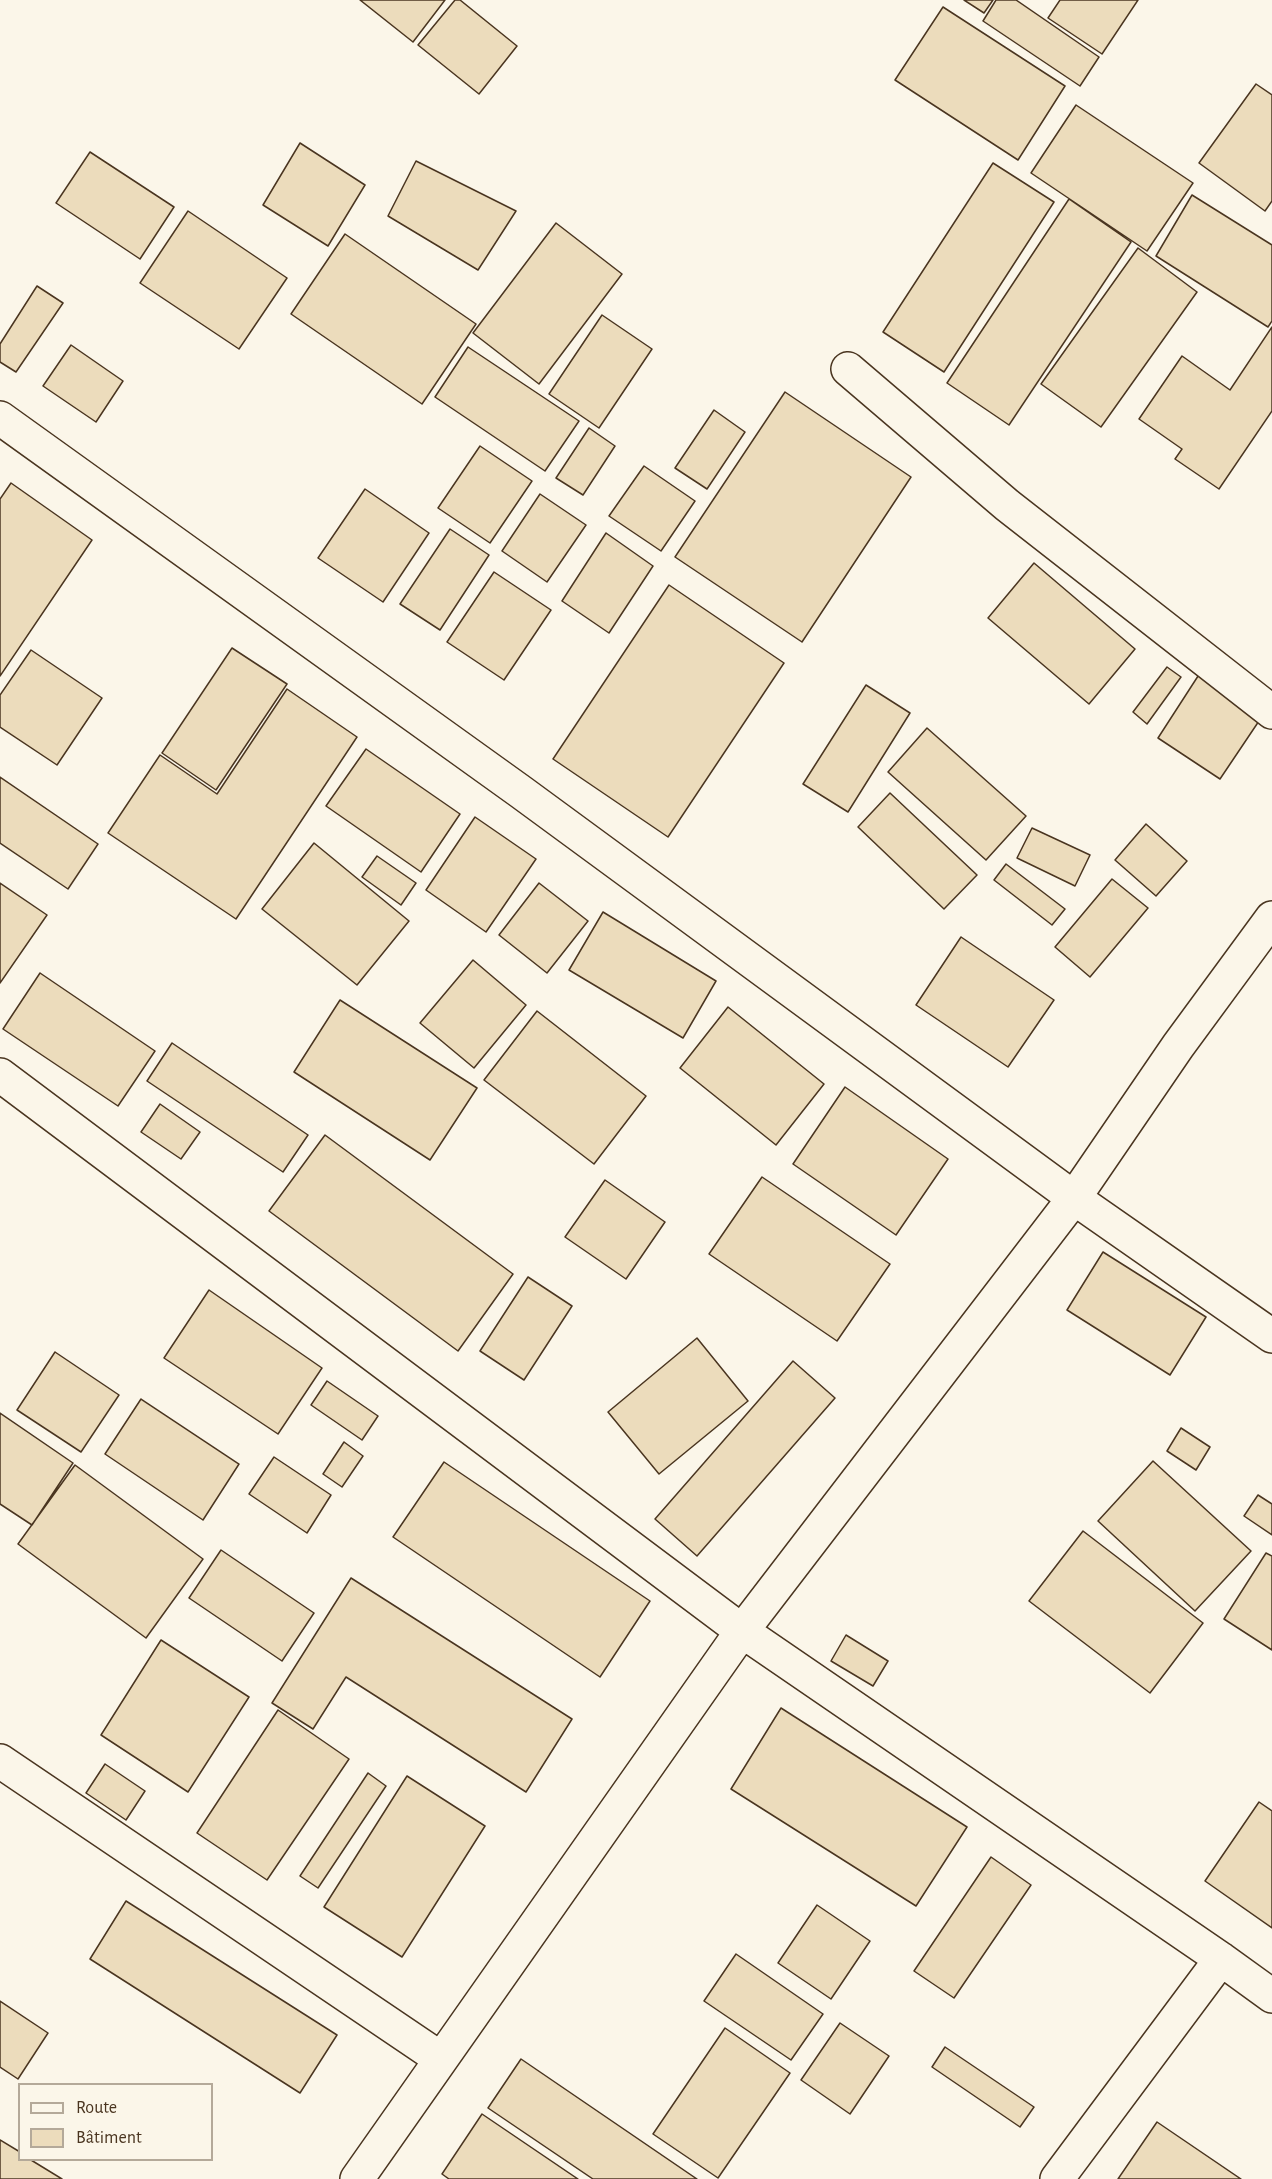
<!DOCTYPE html>
<meta charset="utf-8">
<style>
body{margin:0}
#map{position:relative;width:1272px;height:2179px;overflow:hidden;background:#fbf6e9;font-family:"Alegreya Sans",sans-serif}
canvas{display:block}
.legend{position:absolute;left:18px;top:2083px;width:195px;height:78px;box-sizing:border-box;background:#fbf6e9;border:2px solid #b4a999;margin:0;padding:8px 10px;list-style:none;font-size:18px;color:#4a3520}
.legend li{display:flex;align-items:center;gap:12px;height:30px}
.legend b{width:30px;border:2px solid #b4a999}
</style>
<div id="map">
<canvas width="1272" height="2179"></canvas>
<ul class="legend">
<li><b style="height:8px;background:#fbf6e9"></b>Route</li>
<li><b style="height:16px;background:#ecdcbc"></b>Bâtiment</li>
</ul>
</div>
<script>
const ctx = document.querySelector('canvas').getContext('2d');
ctx.lineJoin = 'round';
function fillPath(path, color) {
  ctx.fillStyle = color;
  ctx.fill(path, 'evenodd');
}
function trace(path, color, width, dash) {
  ctx.strokeStyle = color;
  ctx.lineWidth = width;
  ctx.lineCap = dash ? 'butt' : 'round';
  ctx.setLineDash(dash || []);
  ctx.stroke(path);
}
const building = new Path2D(`
 M360,0H445L413,42Z
 M455,0H460L517,46L479,94L418,45Z
 M964,0H993L984,13Z
 M996,0H1016L1099,57L1080,86L983,21Z
 M1060,0H1138L1102,54L1048,18Z
 M943,7L1065,86L1018,160L895,80Z
 M1256,84L1272,95V201L1265,211L1199,163Z
 M1076,105L1193,183L1147,251L1031,173Z
 M300,143L365,185L328,246L263,205Z
 M90,152L174,207L140,259L56,203Z
 M416,161L516,211L478,270L388,216Z
 M993,163L1054,202L944,372L883,332Z
 M1192,195L1272,245V321L1268,327L1156,256Z
 M1069,199L1131,242L1009,425L947,383Z
 M188,211L287,278L239,349L140,283Z
 M556,223L622,274L539,384L473,333Z
 M345,234L476,324L422,404L291,314Z
 M1138,248L1197,292L1101,427L1041,384Z
 M37,286L63,303L16,372L0,362V344Z
 M602,315L652,349L599,428L549,394Z
 M1272,327V411L1219,489L1175,459L1182,449L1139,419L1182,356L1230,390Z
 M71,345L123,381L96,422L43,386Z
 M468,347L579,421L545,471L435,397Z
 M785,392L911,477L802,642L675,557Z
 M714,410L745,432L707,489L675,468Z
 M589,428L615,446L583,495L556,478Z
 M480,446L532,481L490,543L438,508Z
 M644,466L695,501L661,551L609,516Z
 M11,483L92,540L0,676V499Z
 M365,489L429,533L383,602L318,558Z
 M540,494L586,525L547,582L502,551Z
 M450,529L489,555L440,630L400,604Z
 M606,533L653,566L609,633L562,601Z
 M1034,563L1135,649L1089,704L988,618Z
 M494,572L551,610L504,680L447,642Z
 M669,585L784,663L668,837L553,759Z
 M232,648L287,684L216,790L162,753Z
 M31,650L102,698L57,765L0,727V695Z
 M1167,667L1181,677L1147,724L1133,712Z
 M1200,673L1263,715L1220,779L1158,738Z
 M866,685L910,713L848,812L803,784Z
 M287,689L357,737L236,919L108,833L160,755L217,794Z
 M927,728L1026,816L986,860L888,772Z
 M366,749L460,814L421,872L326,806Z
 M0,777L98,844L68,889L0,843Z
 M890,793L977,875L944,909L858,827Z
 M475,817L536,859L486,932L426,890Z
 M1146,824L1187,861L1156,896L1115,860Z
 M1032,828L1090,855L1075,886L1017,858Z
 M314,843L409,921L357,985L262,909Z
 M377,856L416,883L401,905L362,877Z
 M1006,864L1065,909L1052,925L994,880Z
 M1112,879L1148,908L1090,977L1055,947Z
 M0,883L47,915L0,983Z
 M539,883L588,921L547,973L499,935Z
 M603,912L716,981L683,1038L569,970Z
 M961,937L1054,1000L1008,1067L916,1005Z
 M473,960L526,1005L474,1068L420,1023Z
 M40,973L155,1051L118,1106L3,1029Z
 M340,1000L477,1088L430,1160L294,1072Z
 M728,1007L824,1084L776,1145L680,1068Z
 M537,1011L646,1096L594,1164L484,1080Z
 M172,1043L308,1135L283,1172L147,1081Z
 M845,1087L948,1159L896,1235L793,1164Z
 M160,1104L200,1132L181,1159L141,1132Z
 M325,1135L513,1274L458,1351L269,1211Z
 M762,1177L890,1264L837,1341L709,1254Z
 M605,1180L665,1222L626,1279L565,1237Z
 M1103,1252L1206,1317L1170,1375L1067,1310Z
 M528,1277L572,1306L524,1380L480,1351Z
 M209,1290L322,1368L278,1434L164,1358Z
 M697,1338L748,1401L659,1474L608,1412Z
 M55,1352L119,1395L81,1452L17,1410Z
 M793,1361L835,1398L697,1556L655,1519Z
 M327,1381L378,1416L362,1440L311,1405Z
 M141,1399L239,1464L203,1520L105,1454Z
 M0,1413L73,1463L32,1525L0,1504Z
 M1181,1428L1210,1447L1196,1470L1167,1451Z
 M344,1442L363,1456L342,1487L323,1474Z
 M274,1457L331,1495L307,1533L249,1494Z
 M1153,1461L1251,1551L1195,1611L1098,1521Z
 M444,1462L650,1601L600,1677L393,1537Z
 M75,1465L203,1559L146,1638L18,1544Z
 M1258,1495L1272,1504V1535L1244,1516Z
 M1083,1531L1203,1623L1150,1693L1029,1601Z
 M221,1550L314,1613L282,1661L189,1598Z
 M1266,1553L1272,1556V1650L1224,1619Z
 M351,1578L572,1719L526,1792L346,1677L313,1729L272,1703Z
 M846,1635L888,1661L873,1686L831,1661Z
 M161,1640L249,1697L188,1792L101,1735Z
 M781,1708L967,1827L916,1906L731,1789Z
 M278,1710L349,1759L267,1880L197,1833Z
 M105,1764L145,1791L126,1820L86,1793Z
 M368,1773L386,1786L318,1888L300,1876Z
 M407,1776L485,1826L402,1957L324,1907Z
 M1259,1802L1272,1811V1928L1205,1881Z
 M991,1857L1031,1885L954,1998L914,1971Z
 M126,1901L337,2035L300,2093L90,1959Z
 M817,1905L870,1941L831,1999L778,1963Z
 M736,1954L823,2014L791,2060L704,2001Z
 M0,2001L48,2033L18,2079L0,2067Z
 M840,2023L889,2056L850,2114L801,2080Z
 M725,2028L790,2073L718,2178L653,2134Z
 M945,2047L1034,2107L1020,2127L932,2067Z
 M521,2059L697,2179H593L488,2108Z
 M482,2114L578,2179H449L442,2174Z
 M1157,2122L1241,2179H1118Z
 M0,2140L20,2152V2160H31L62,2179H0Z`);
fillPath(building, '#ecdcbc');
trace(building, '#4a3520', 1.5);
const street = new Path2D(`
 M848,369L1007,505L1272,712
 M0,418L521,792L1074,1198L1272,1336
 M0,1075L742,1631L1221,1959L1272,1996
 M0,1761L441,2059
 M357,2179L742,1631L1074,1198L1178,1046L1272,918
 M1057,2179L1221,1959`);
trace(street, '#4a3520', 36);
trace(street, '#fbf6e9', 33);
</script>
